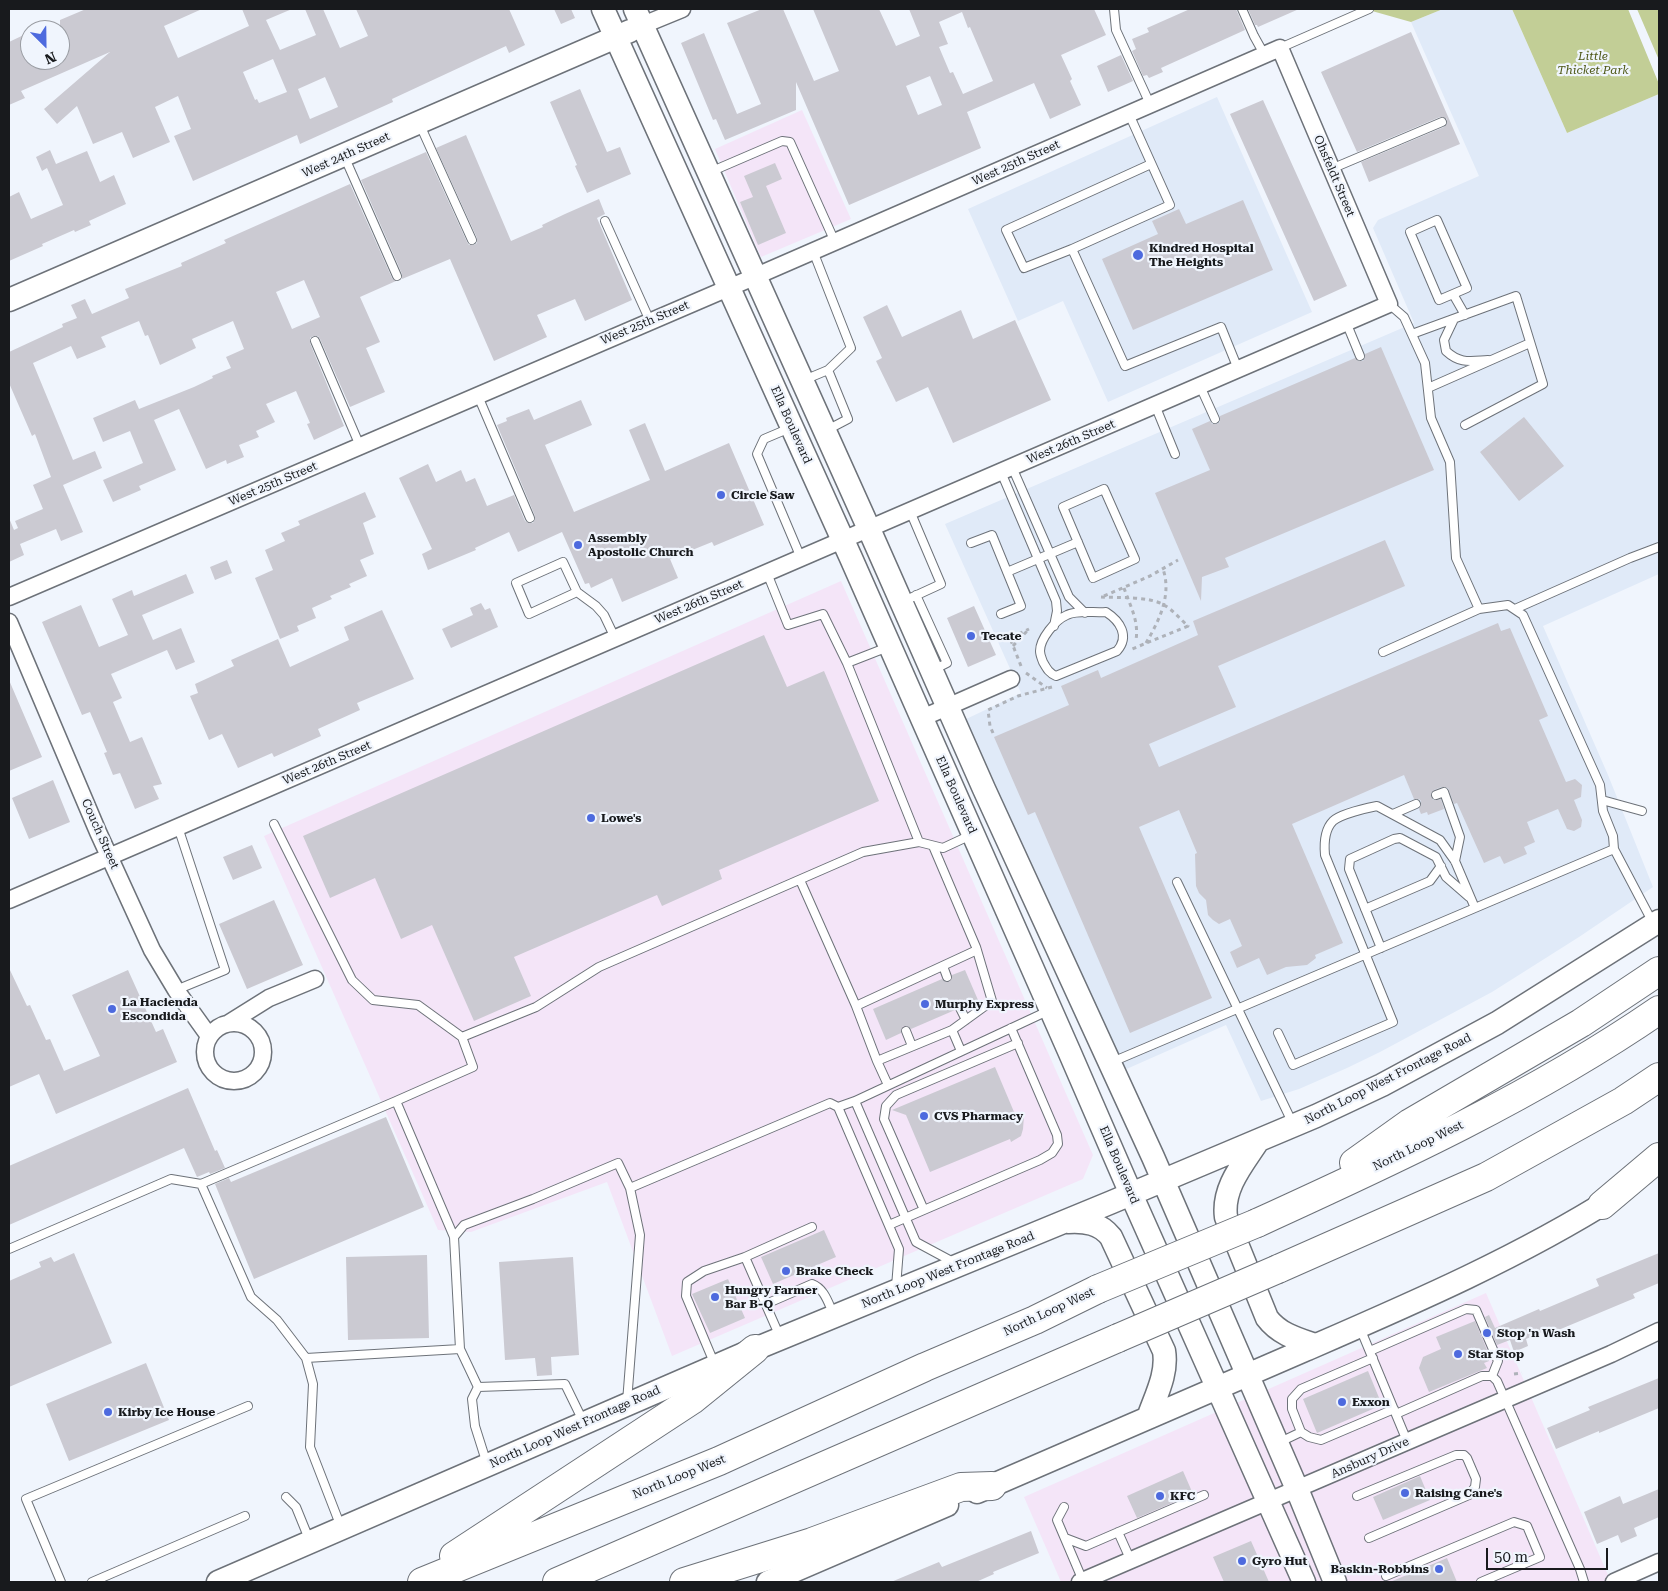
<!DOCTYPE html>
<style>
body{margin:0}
#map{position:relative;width:1668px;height:1591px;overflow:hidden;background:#f0f5fd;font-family:"Roboto Serif",serif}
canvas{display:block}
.frame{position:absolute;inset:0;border:10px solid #181a1d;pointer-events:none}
.north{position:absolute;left:20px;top:20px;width:50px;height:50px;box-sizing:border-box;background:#f0f5fd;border:1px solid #9a9da3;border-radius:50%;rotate:157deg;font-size:14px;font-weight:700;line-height:20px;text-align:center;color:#181a1d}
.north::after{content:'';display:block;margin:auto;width:18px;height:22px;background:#4d6ade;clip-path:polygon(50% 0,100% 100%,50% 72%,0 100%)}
.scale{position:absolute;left:1486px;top:1548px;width:122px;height:22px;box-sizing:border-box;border:2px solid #181a1d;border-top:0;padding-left:6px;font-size:15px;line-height:18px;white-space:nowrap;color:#181a1d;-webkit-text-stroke:4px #f0f5fd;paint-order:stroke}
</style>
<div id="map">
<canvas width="1668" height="1591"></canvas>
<div class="frame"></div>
<div class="north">N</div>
<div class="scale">50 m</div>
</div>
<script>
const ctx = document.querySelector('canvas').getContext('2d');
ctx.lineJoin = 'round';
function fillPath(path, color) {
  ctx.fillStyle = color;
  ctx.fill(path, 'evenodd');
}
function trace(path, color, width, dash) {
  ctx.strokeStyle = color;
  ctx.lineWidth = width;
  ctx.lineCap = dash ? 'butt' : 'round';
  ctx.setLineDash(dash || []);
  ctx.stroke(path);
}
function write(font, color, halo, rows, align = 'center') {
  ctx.font = font + ' "Roboto Serif",serif';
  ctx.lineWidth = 4.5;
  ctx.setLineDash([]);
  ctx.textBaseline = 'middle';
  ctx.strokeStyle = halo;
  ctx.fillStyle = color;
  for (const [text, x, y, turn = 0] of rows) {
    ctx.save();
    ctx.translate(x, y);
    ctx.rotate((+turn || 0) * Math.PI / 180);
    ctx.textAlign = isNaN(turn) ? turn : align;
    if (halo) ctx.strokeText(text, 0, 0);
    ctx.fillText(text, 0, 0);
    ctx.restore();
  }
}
fillPath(new Path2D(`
 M802,110L851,219L761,257L715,149Z
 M841,581L1093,1155L1083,1179L672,1356L607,1182L471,1232L438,1230L264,836Z
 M1486,1293L1611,1582H1061L1024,1497Z`), '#f4e5f8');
fillPath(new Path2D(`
 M1443,9H1512L1567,133L1659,94V574L1543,626L1608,775L1653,887L1579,937L1492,992L1380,1052L1347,1068L1299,1089L1261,1101L1226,1025L1122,1071L962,721L1021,693L945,524L1414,323L1373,228L1378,220L1479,176L1411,22Z
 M1217,97L1312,312L1108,402L1063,301L1018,321L968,209Z`), '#e0eaf8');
fillPath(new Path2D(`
 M1365,9H1443L1411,22Z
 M1512,9H1628L1659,84V94L1567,133Z
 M1637,9H1659V60Z`), '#c2ce96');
fillPath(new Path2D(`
 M86,9H202L164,26L178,58L249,26L242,9H292L266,20L280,50L316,35L305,9H323L340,48L368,36L356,9H509L525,45L509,53L506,46L392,99L393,102L300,144L297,135L193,181L174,136L191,129L178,96L155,107L170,142L133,158L122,132L93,144L77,106L57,124L44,109L110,52L21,91L25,98L9,105V42L30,32V60H60V20ZM273,59L287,92L259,103L257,99L255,100L243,72ZM325,77L338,107L310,119L298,89Z
 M554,9H571L575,18L561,24Z
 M762,9H783L814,81L839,71L813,9H879L896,46L920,36L909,9H1094L1106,35L1061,55L1072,79L1070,81L1081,105L1050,119L1034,83L967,112L981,148L849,205L796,82V110L725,140L716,119L713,120L681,43L704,33L737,114L761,104L727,23ZM962,12L968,28L970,27L993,81L963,94L953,72L950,73L939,47L948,44L939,22ZM930,76L942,105L918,115L906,86Z
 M1190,9H1236L1245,30L1161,68L1163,72L1149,78L1147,75L1143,76L1132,51L1136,49L1132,39L1149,32L1147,28Z
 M1248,9H1299L1258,27L1257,25H1255Z
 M1411,32L1460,144L1369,182L1361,162L1444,127L1447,123V119L1443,117H1440L1357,152L1321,72Z
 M1121,55L1133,81L1108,92L1097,66Z
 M580,89L607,152L620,147L631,174L587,193L575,166L577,165L550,102Z
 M1263,100L1347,286L1314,301L1230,114Z
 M466,135L511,241L543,227L542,225L565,214L599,199L605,214L597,218L632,300L585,321L575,299L537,315L547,337L494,361L450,259L402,279V274L361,180L426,152L467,242L469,245H474L477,243V238L436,148Z
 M50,150L56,164L87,151L100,182L114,175L126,204L89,221L91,225L75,232L74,230L42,244L43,246L9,261V197L19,192L31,219L63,205L47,168L42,171L36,157Z
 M775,163L782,179L766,186L786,233L758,245L740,202L753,197L744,176Z
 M350,184L392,278L396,281L360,297L380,342L366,348L385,392L350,407L320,339L318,336H313L310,338V343L344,426L314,440L307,424L310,423L296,391L266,404L275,422L256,431L259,437L239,445L244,457L227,464L226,460L206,469L179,409L154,420L176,470L139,486L141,490L113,502L103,480L143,463L130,431L103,442L93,418L135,400L139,409L194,387L213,378L212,376L231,368L226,357L244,349L233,321L192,339L196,348L160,365L148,335L145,336L139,321L101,337L106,347L77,359L71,346L33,363L73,460L95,451L102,468L63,485L83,532L61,541L56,529L20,544L24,555L9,562V518L14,530L18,528L15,521L43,509L33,485L51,477L35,434L32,436L9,383V352L63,327L62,324L77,318L71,305L85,299L92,314L129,298L125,289L182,266L181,263L226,243L224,240ZM304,280L320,317L292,329L276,292Z
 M1243,200L1273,270L1133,330L1102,259L1158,234L1152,221L1179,209L1186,224Z
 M887,305L902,337L961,310L973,339L1015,320L1051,400L953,443L928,387L896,402L876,361L882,358L863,317Z
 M1381,347L1434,470L1225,558L1229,567L1202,577L1201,601L1155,493L1210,470L1192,429L1210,421L1212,424H1217L1220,422V416L1355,358L1359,361H1363L1365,357V354Z
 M581,400L592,425L545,445L574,512L650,480L629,430L645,423L665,471L729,443L764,525L714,546L712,542L670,559L678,578L622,602L612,578L591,588L589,583L585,584L562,532L518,552L509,532L475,548L476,550L428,570L422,554L432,549L399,478L428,464L436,482L461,470L466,482L475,478L487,506L514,495L525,521L529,523H533L535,519V516L497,425L507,421L506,418L529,409L534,420Z
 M1524,417L1564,466L1519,501L1480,452Z
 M365,492L376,517L363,523L374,554L360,560L367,576L349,584L351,587L330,596L332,599L312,608L316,618L297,626L299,631L280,639L255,578L273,570L265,550L285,541L281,533L300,525L298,521Z
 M1385,540L1405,586L1218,666L1236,707L1149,744L1159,767L1498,623L1501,631L1510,628L1548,716L1539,720L1566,782L1575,779L1582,785L1581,797L1574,800L1582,820L1581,827L1574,831L1567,829L1558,809L1527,822L1535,842L1524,847L1527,854L1504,864L1500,856L1484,863L1457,803L1454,804L1448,788L1442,787L1434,790L1431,794L1433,800L1441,799L1444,809L1428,815L1427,812L1421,814L1419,809L1421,805V801L1419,799H1414L1404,775L1292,824L1343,943L1315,955L1316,958L1307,965L1286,967L1267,975L1259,958L1237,968L1230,952L1242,946L1230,919L1219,924L1213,920L1208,915L1206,900L1199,893L1196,886L1195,854L1197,853L1179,810L1139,827L1212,998L1130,1033L1035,812L1028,815L994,737L1069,705L1061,686L1098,670L1101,678L1198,635L1193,621Z
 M227,560L232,573L215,580L210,567Z
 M186,574L194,593L142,615L153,640L181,628L195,662L176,670L167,650L111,674L122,698L113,702L130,742L142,737L162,784L153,786L159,799L135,809L120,773L113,775L104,753L107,752L90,712L82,715L42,622L81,605L99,647L128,635L112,599L132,590L134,596Z
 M481,603L485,610L490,608L498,627L451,648L442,629L473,615L470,608Z
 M974,606L996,655L968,667L947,618Z
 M382,610L414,679L357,703L360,710L318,729L321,736L274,757L272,753L238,768L222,734L209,740L190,696L198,693L195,684L234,666L231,660L278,639L290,667L349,640L344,627Z
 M764,635L787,687L824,671L879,801L719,870L722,879L662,906L657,895L514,957L531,996L474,1021L432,925L401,939L375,878L330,898L303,836Z
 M9,680L42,757L9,771Z
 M53,780L70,822L29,839L12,798Z
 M252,845L262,868L233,880L223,857Z
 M274,900L303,965L247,989L219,924Z
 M9,968L27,1006L30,1005L46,1040L50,1039L64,1071L100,1056L72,995L128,970L156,1032L163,1029L177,1062L56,1114L39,1074L9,1087Z
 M965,970L978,1000L965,1006L963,1003H958L955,1005V1010L911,1029L907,1026H903L901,1030V1033L886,1040L873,1009L942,979L946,982H949L952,978V975Z
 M995,1067L1017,1119L1024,1116L1023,1129L1021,1136L1011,1142L1010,1139L930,1172L906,1115L892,1110Z
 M188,1088L215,1151L217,1150L225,1168L210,1174L209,1172L197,1177L184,1148L9,1225V1166Z
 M386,1117L424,1207L254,1279L215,1184L229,1178L231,1182Z
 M824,1230L836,1257L773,1284L761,1257Z
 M74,1253L112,1343L9,1387V1281L41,1267L39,1262L51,1257L54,1262Z
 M1659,1253V1283L1633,1294L1635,1298L1556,1331L1554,1327L1526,1339L1528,1346L1514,1352L1510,1340L1497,1345L1485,1317L1489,1315L1495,1328L1539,1309L1540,1311L1599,1286L1596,1279Z
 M427,1255L429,1338L348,1340L346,1257Z
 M573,1257L579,1355L551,1357L552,1375L537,1376L535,1358L505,1360L499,1262Z
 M728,1279L745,1318L710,1333L692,1294Z
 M1475,1321L1487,1350H1485L1489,1361L1484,1363L1487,1368L1429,1392L1419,1368L1423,1357L1441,1349L1436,1337Z
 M146,1363L169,1420L69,1461L46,1404Z
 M1368,1371L1382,1405L1317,1433L1303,1399Z
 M1659,1378V1408L1599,1433V1431L1556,1449L1547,1428L1590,1410L1588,1407Z
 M1183,1471L1193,1494L1137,1518L1127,1496Z
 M1420,1476L1430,1500L1383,1520L1373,1497Z
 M1659,1489V1517L1634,1528L1637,1536L1621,1543L1618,1535L1597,1544L1584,1512L1620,1496L1623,1504Z
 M1031,1531L1039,1553L993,1572L994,1574L976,1582H891L939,1562L942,1567Z
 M1251,1541L1269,1582H1224L1213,1557Z
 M1447,1558L1457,1582H1390Z`), '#cbcad2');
const lane = new Path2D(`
 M1114,9L1116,30L1150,104
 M1242,9L1254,36L1264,54
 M1280,48L1369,9
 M1129,114L1170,205L1072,249L1125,366L1221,327L1238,369
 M420,125L472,240
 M345,158L397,276
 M1331,169L1442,122
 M710,172L782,141L790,142L835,242
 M1437,220L1467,288L1439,300L1410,232Z
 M605,221L650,321
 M1072,249L1024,268L1006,230L1151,164
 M813,251L851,348L828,370
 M1453,294L1465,315
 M1389,304L1404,317L1425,363L1431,418L1450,462L1456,558L1479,609
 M1454,319L1444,340L1446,351C1460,364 1470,361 1488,360
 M1346,322L1360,356
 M1412,334L1516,296L1543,384L1465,425
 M315,341L360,446
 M804,380L828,370L848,419L827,430
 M1200,386L1215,419
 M1428,388L1530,343
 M478,396L530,518
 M1155,405L1175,454
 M790,428L764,439L757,454L801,558
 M1012,467L1069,597L1085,613
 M1001,472L1056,601L1057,611L1054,626
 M1104,489L1135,559L1093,578L1063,507Z
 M971,543L992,535L1021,606L1001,614
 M1007,572L1078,542
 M767,573L788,625L823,614L847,663L888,647
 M577,592L529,614L516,583L563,562L577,592L596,606L604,615L615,638
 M916,595L947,663L933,670
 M904,601L941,584L910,511
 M1515,609L1630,558L1659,547
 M1106,612C1120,621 1130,636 1117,651L1056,676C1049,673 1047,669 1043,662C1042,659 1040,655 1040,651C1040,639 1055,620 1067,615C1077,610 1094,613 1106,612Z
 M1383,652L1479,609L1508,605L1523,615L1600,785L1603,811L1613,836L1614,849L1653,923
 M847,663L919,842
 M1436,795L1444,792L1460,837L1455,861
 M1602,800L1642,811
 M1393,814L1416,804
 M274,824L352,980L373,1000L418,1005L462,1037
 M933,846L976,947L992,1001L952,1030L961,1051
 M800,880L856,1006
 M1177,882L1293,1124
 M1365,909L1430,881L1441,866
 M1381,948L1349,869L1350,859L1394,839L1400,838L1436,857L1446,877L1469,897
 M943,966L947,977
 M176,990L225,970L178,827
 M960,1008L966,1020
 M906,1031L912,1046
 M1278,1033L1293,1065L1393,1022L1325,855C1324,844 1324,830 1333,821C1341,814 1367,808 1377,806L1440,840L1455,861L1475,908
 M877,1061L856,1006L977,950
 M1112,1062L1614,849
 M888,1085L877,1061L952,1030
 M396,1101L473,1067L462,1037L536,1007L599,967L863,852L919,842L943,848L971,835
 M855,1101L916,1242L955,1263
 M838,1107L855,1101L1050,1010
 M924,1210L884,1119L886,1106L896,1095L1018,1043
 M889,1225L1040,1160L1052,1153L1058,1144L1057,1135L1011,1028
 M454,1237L464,1225L533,1199L618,1163L630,1188
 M9,1249L171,1179L201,1184
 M745,1257L812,1227
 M766,1304L812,1284C825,1289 828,1303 834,1315
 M1360,1328L1407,1441
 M460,1349L478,1387
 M1370,1351L1466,1309L1476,1310L1498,1361L1492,1376
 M306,1358L277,1320L251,1297L201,1184L396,1101L454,1237L460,1349L306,1358L313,1384L310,1447L341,1527
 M1373,1358L1301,1389L1292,1399V1409L1301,1432L1309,1437L1321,1440L1394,1409
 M715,1365L686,1296L687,1282L704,1271L745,1257L780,1337
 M478,1387L565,1384L583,1421
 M478,1387L472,1399L475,1426L487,1464
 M627,1402L640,1235L630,1188L830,1103L838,1107L899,1249L896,1287
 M1396,1414L1482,1376H1492L1497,1381L1580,1569L1584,1582
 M1278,1443L1301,1432
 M1357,1496L1456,1455H1464L1467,1458L1476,1479L1475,1487L1469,1495L1369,1538
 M286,1497L296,1507L309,1539
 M1064,1507L1057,1520L1083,1581
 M1118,1532L1131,1561
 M1065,1538L1086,1546L1204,1495
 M1386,1576L1514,1522L1527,1526L1540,1557L1481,1582
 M61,1582L26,1499L248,1406
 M92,1582L245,1516`);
const street = new Path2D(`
 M643,25L682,9
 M9,597L754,277L1280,48L1389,304L9,900
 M9,622L98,832L152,950L176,990L209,1036
 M922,718L1011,679
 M229,1023L269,998L315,979
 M205 1052a29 29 0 1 1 58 0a29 29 0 1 1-58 0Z
 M1080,1582L1611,1354L1659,1331
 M1614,1582L1659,1562`);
const secondary = new Path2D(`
 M603,9L851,558L1069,1051L1131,1194L1304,1582
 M635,9L869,529L984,789L1153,1157L1297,1489L1335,1582
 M9,300L630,31
 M1258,1141C1243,1164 1222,1188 1226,1217L1267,1318C1279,1334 1297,1339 1315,1345
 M1068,1222C1085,1221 1100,1223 1111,1237L1164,1351C1168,1374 1155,1397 1148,1418
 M977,1492C1086,1445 1196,1397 1305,1350C1411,1304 1518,1258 1616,1196
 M218,1582L755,1349L1112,1202L1316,1116L1382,1085L1497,1023L1659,921
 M768,1582L947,1505`);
const highway = new Path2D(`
 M1354,1163L1410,1123L1581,1023L1659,971
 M1602,1205L1659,1157
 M1257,1223C1395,1160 1534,1096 1659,1010
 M1278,1269L1486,1177L1623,1101L1659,1077
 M454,1556L692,1400L755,1349
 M422,1582L719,1461L925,1367L1035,1320L1098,1289
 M557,1582L1118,1338
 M684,1582L812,1542L961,1487L992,1486`);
trace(lane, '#6d7279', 10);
trace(street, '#6d7279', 19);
trace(secondary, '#6d7279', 25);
trace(highway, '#6d7279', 30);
trace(new Path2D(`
 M1124,588C1130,606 1139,620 1136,640
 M1104,596L1150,576L1178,560
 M1101,597C1119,598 1149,596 1164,605C1173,610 1181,620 1188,626L1132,649
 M1146,643C1159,621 1172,595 1163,569
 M1013,646L1028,630
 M1021,666L1010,638L1029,629
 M1026,673L1047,688
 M993,733L990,726L988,710L1018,696L1052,687
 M1514,1374L1522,1373`), '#aeb2b9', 3, [4, 4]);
trace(lane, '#fff', 8);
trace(street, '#fff', 16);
trace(secondary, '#fff', 22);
trace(highway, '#fff', 28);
const highwayBridge = new Path2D(`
 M1098,1289L1257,1223
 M1118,1338L1278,1269`);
trace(highwayBridge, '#6d7279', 30, []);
trace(highwayBridge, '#fff', 28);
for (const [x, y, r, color] of [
 [1138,255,6,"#4d6ade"],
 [721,495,5,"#4d6ade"],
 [578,545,5,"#4d6ade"],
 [971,636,5,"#4d6ade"],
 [591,818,5,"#4d6ade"],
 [925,1004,5,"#4d6ade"],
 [112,1009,5,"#4d6ade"],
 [924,1116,5,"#4d6ade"],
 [786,1271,5,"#4d6ade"],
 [715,1297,5,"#4d6ade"],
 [1487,1333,5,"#4d6ade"],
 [1458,1354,5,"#4d6ade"],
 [1342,1402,5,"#4d6ade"],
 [108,1412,5,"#4d6ade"],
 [1405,1493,5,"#4d6ade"],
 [1160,1496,5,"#4d6ade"],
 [1242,1561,5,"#4d6ade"],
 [1439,1569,5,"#4d6ade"]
]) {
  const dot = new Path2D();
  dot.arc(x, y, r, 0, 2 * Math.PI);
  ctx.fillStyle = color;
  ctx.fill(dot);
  trace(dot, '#f0f5fd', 2);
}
write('italic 12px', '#4f5918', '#f0f5fd', [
 ["Little",1593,56],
 ["Thicket Park",1593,70]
]);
write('12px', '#181a1d', '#f0f5fd', [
 ["West 24th Street",346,155,-24],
 ["West 25th Street",1016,163,-24],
 ["Ohsfeldt Street",1334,176,67],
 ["West 25th Street",645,323,-23],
 ["Ella Boulevard",791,425,66],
 ["West 26th Street",1071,442,-23],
 ["West 25th Street",273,484,-23],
 ["West 26th Street",699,602,-23],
 ["West 26th Street",327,763,-23],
 ["Ella Boulevard",956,795,66],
 ["Couch Street",100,834,66],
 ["North Loop West Frontage Road",1388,1079,-27],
 ["North Loop West",1418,1146,-26],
 ["Ella Boulevard",1119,1165,67],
 ["North Loop West Frontage Road",948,1270,-22],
 ["North Loop West",1049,1312,-25],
 ["North Loop West Frontage Road",575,1427,-24],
 ["Ansbury Drive",1370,1458,-24],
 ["North Loop West",679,1477,-22]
]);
write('bold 12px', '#181a1d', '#f0f5fd', [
 ["Kindred Hospital",1149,248],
 ["The Heights",1149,262],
 ["Circle Saw",731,495],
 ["Assembly",588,538],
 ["Apostolic Church",588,552],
 ["Tecate",981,636],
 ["Lowe's",601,818],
 ["La Hacienda",122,1002],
 ["Escondida",122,1016],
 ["Murphy Express",935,1004],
 ["CVS Pharmacy",934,1116],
 ["Brake Check",796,1271],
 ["Hungry Farmer",725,1290],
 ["Bar B-Q",725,1304],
 ["Stop 'n Wash",1497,1333],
 ["Star Stop",1468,1354],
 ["Exxon",1352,1402],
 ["Kirby Ice House",118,1412],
 ["Raising Cane's",1415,1493],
 ["KFC",1170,1496],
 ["Gyro Hut",1252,1561],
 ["Baskin-Robbins",1429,1569,"right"]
], 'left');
</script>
